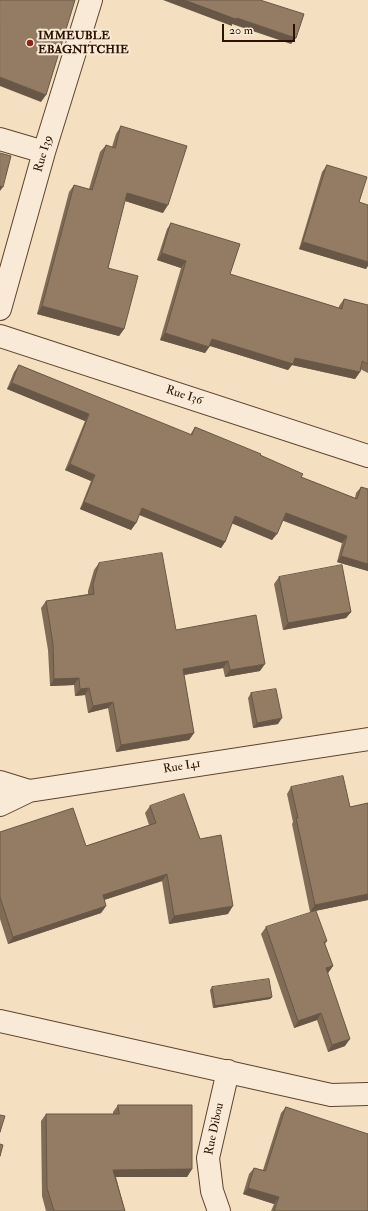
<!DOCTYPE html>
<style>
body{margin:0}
#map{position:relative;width:368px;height:1211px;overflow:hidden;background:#f4dfc0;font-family:"IM FELL Double Pica",serif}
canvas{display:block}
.scale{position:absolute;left:222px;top:24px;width:73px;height:18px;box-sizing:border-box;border:2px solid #2c1100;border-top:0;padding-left:5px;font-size:12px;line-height:14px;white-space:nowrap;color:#2c1100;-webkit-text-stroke:3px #f8ead6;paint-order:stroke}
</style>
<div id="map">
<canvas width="368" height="1211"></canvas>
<div class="scale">20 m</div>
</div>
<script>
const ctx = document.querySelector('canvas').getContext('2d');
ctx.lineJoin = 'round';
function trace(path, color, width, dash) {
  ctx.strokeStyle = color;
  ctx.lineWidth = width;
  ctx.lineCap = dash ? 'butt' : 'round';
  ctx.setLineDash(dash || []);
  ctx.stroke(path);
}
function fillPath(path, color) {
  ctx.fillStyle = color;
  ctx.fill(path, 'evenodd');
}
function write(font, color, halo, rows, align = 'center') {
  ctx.font = font + ' "IM FELL Double Pica",serif';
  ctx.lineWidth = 4;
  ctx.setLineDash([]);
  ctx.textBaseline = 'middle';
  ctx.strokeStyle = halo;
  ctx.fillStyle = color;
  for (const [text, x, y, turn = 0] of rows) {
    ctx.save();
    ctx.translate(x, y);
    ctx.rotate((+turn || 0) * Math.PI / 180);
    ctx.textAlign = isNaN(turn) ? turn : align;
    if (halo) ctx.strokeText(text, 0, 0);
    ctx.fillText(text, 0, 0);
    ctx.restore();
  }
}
const minor = new Path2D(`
 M0,139L44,152
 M0,309L44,152L91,0
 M0,336L368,456
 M0,782L29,791
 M0,805L29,791L368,739
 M0,1021L331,1095L368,1094
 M219,1211L212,1191L208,1158L228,1071`);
trace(minor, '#5e4430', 24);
trace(minor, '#f8ead6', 22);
fillPath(new Path2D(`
 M121,126L163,213L125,201L108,268L124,329L119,336L37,314L69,192L74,185L89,189L100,152L106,145L112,147L116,134Z
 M327,165L359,202L366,269L299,249L322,172Z
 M171,223L230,274L339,308V306L344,299L368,305V373L360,369V372L355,379L292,365L288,370L210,346L205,353L160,340L181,268L157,260L167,229Z
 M19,365L190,435L195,427L260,455L301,477L355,498L356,493L361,487L368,489V571L337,562L342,543L283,520L272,540L232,523L225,542L221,548L139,515L136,523L131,530L80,509L91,481L65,470L85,421L7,389L14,372Z
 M99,563L176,630L260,671L225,677L223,668L184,675L194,733L189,740L116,752L108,708L88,713L85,695L75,696L74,685L50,686L48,650L41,608L46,601L88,594V591L94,570Z
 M279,577L351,612L346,618L283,630L274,584Z
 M251,693L278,724L253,728L248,698Z
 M291,787L350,807L368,803V900L310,912L292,824L293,822L287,794Z
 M150,806L200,839L228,914L169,924L162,881L104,900L106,906L101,913L8,944L0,919V832L86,846L149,825L145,813Z
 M266,927L327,941L325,944L333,966L328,973H327L345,1046L328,1052L317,1020L294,1028L261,934Z
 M212,987L272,997L270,999L213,1008L210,990Z
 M118,1105L192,1169L187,1177H116L125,1211H46L42,1196L41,1121L46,1114H113V1112Z
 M286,1107L368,1211H271L274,1204L243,1194L249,1174L254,1168L263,1170L281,1113Z`), '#7f6b56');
fillPath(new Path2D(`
 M163,0H185L296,38L291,44L232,24V26Z
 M0,77L46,95L41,102L0,86Z
 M0,186L3,187L0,191Z
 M127,193L168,205L163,213L122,200Z
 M303,242L368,262V266L366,269L299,249Z
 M162,253L186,261L181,268L157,260Z
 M42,306L124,329L119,336L37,314Z
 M165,333L209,347L205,353L160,340Z
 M212,339L295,358L360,372L355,379L292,365L288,370L207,345Z
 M12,383L89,414L85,421L7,389Z
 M70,464L95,475L91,481L65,470Z
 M84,502L136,523L131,530L80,509Z
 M142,508L225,542L221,548L138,514Z
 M286,513L347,536L342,543L281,520Z
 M235,516L277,534L272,540L231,523Z
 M341,556L368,564V571L337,562Z
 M351,612L346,618L283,630L288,623Z
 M228,661L223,668L178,676L183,669Z
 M265,664L260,671L225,677L230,670Z
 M79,678L74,685L50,686L54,679Z
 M89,688L85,695L75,696L80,689Z
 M113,702L108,708L88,713L93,706Z
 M282,718L278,724L253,728L257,723Z
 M194,733L189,740L116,752L121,745Z
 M167,874L162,881L98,902L103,895Z
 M368,894V900L310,912L315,905Z
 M106,906L101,913L8,944L13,937Z
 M233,906L228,914L169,924L174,916Z
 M333,966L328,973L321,975L326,968Z
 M272,997L270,999L213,1008L215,1006Z
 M321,1013L317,1020L294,1028L298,1021Z
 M350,1039L345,1046L328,1052L332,1045Z
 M192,1169L187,1177H108L113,1170Z
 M248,1188L279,1197L274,1204L243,1194Z`), '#685746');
const building = new Path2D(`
 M0,0H75L46,95L0,77Z
 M185,0H260L304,14L296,38L237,18L236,19Z
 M121,126L187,146L168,205L127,193L108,268L138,276L124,329L42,306L74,185L92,190L106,145L115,148Z
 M0,153L11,156L3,187L0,186Z
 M327,165L367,177L359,202L368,205V262L303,242Z
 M171,223L240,244L230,274L342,309L344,299L368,305V364L362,361L360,372L295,358L293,364L212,339L209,347L165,333L186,261L162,253Z
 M19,365L192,435L195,427L261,454L260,455L303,474L301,477L357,499L361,487L368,489V564L341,556L347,536L286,513L277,534L235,516L225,542L142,508L136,523L84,502L95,475L70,464L89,414L12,383Z
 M162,553L176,630L256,615L265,664L230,670L228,661L183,669L194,733L121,745L113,702L93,706L89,688L80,689L79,678L54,679L53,644L46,601L94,594L93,584L99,563Z
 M342,565L351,612L288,623L279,577Z
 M276,689L282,718L257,723L251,693Z
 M343,776L350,807L368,803V894L315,905L296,818H298L291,787Z
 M184,794L200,839L221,835L233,906L174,916L167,874L103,895L106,906L13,937L0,897V832L73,808L86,846L156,823L150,806Z
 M316,911L327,941L324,942L333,966L326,968L350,1039L332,1045L321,1013L298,1021L266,927Z
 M269,979L272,997L215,1006L212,987Z
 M118,1105H192V1169L113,1170L125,1211H54L47,1188L46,1114H119Z
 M286,1107L368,1134V1211H274L279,1197L248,1188L254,1168L265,1171Z
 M0,1115L5,1116L0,1132Z
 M0,1144L3,1145L0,1156Z`);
fillPath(building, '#947c64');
trace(building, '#685746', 1);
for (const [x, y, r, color] of [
 [30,43,4,"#8f2418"]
]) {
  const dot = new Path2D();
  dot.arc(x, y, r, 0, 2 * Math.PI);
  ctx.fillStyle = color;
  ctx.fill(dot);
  trace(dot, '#f8ead6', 1.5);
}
write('bold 12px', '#2c1100', '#f8ead6', [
 ["IMMEUBLE",38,36],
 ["EBAGNITCHIE",38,50]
], 'left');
write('12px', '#2c1100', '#f8ead6', [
 ["Rue I39",44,154,-73],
 ["Rue I36",184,396,18],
 ["Rue I41",182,767,-9],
 ["Rue Dibou",215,1129,-78]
]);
</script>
